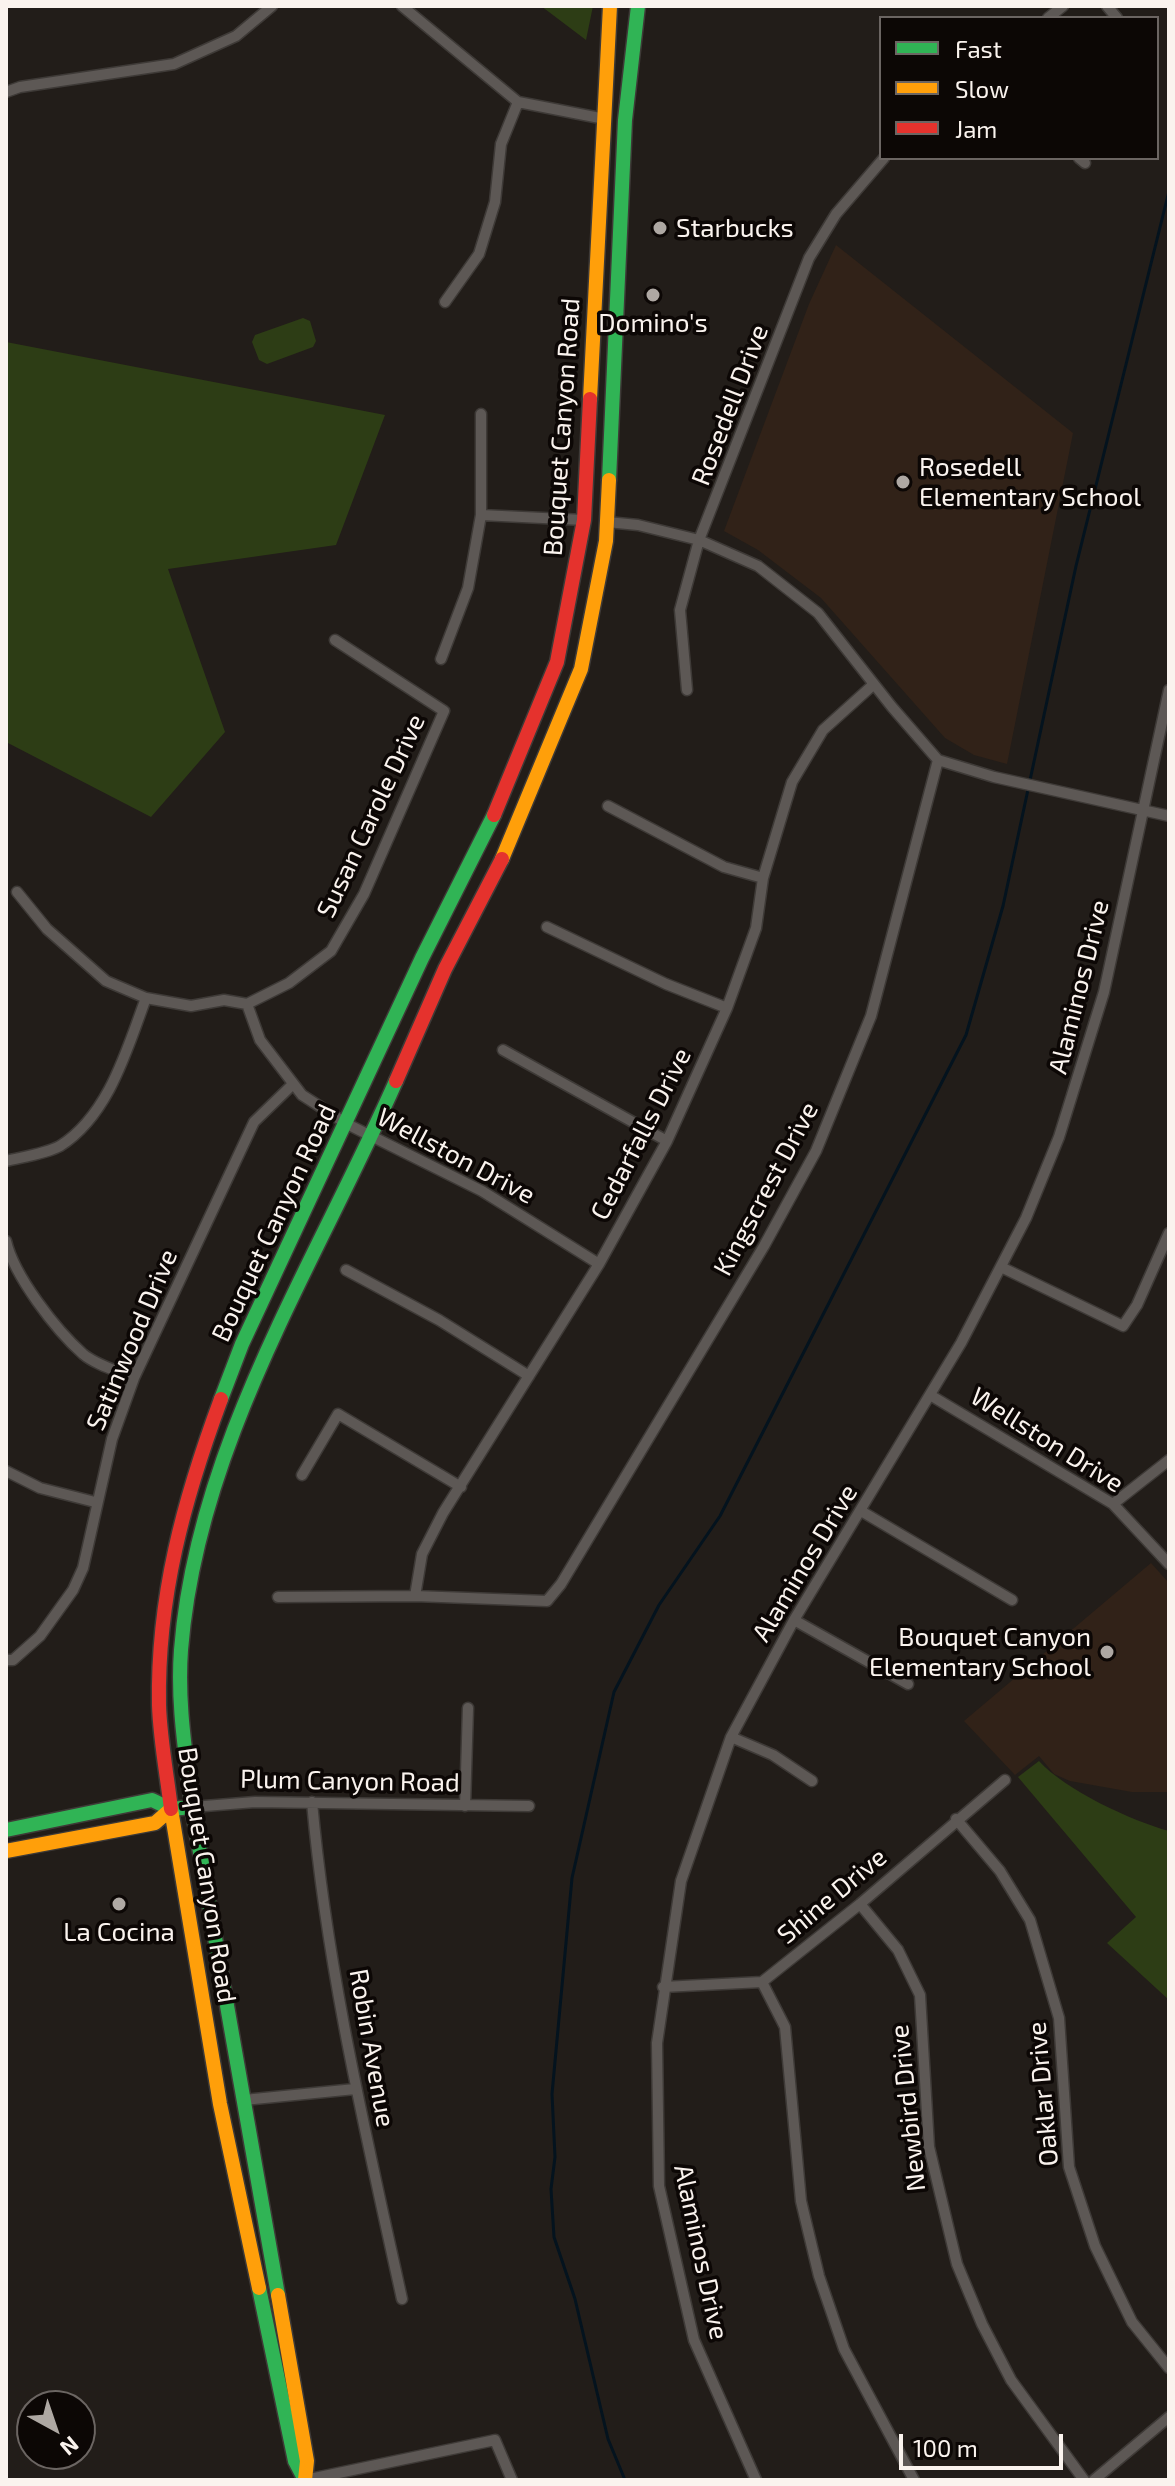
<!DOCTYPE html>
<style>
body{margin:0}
#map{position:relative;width:1175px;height:2486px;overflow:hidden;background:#221d19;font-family:"Exo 2",sans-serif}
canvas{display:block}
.frame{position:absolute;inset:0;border:8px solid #faf3ee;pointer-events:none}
.legend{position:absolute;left:879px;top:16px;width:280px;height:144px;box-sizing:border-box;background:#0c0705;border:2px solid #6b6562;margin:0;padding:10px 14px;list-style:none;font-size:24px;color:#faf3ee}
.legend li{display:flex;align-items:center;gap:16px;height:40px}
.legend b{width:40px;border:2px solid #6b6562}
.north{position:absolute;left:16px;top:2390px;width:80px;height:80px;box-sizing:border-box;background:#0c0705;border:2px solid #6b6562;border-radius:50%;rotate:140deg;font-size:22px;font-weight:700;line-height:32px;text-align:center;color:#faf3ee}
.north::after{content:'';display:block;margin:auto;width:28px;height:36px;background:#aea8a3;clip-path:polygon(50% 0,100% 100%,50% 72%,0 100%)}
.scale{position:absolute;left:899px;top:2434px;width:164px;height:36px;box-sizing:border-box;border:4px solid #faf3ee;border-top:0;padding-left:10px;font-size:24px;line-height:28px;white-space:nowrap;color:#faf3ee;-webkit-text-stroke:6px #0c0705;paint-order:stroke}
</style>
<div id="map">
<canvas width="1175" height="2486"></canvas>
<div class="frame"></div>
<ul class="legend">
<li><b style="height:10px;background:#30b455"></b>Fast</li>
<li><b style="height:10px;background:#ff9f0a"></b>Slow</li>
<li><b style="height:10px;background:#e5322d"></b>Jam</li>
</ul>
<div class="north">N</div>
<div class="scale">100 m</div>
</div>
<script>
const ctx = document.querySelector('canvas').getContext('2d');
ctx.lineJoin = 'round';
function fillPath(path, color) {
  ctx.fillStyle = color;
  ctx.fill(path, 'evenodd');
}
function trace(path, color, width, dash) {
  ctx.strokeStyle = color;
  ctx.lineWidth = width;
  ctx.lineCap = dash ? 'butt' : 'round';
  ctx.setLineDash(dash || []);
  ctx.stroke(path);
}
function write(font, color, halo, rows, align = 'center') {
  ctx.font = font + ' "Exo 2",sans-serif';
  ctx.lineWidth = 7;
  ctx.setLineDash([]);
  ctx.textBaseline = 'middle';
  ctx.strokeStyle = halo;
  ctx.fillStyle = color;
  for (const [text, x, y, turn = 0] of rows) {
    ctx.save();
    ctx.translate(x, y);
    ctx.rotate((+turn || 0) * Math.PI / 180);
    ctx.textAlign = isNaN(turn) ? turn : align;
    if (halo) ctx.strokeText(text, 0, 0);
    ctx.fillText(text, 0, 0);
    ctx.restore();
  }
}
fillPath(new Path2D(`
 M836,245L1073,433L1007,764L974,755L945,738L821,598L758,550L724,531L809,304Z
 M1151,1563L1169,1583V1792H1132L1070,1781L1054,1774L1039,1756L1015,1775L964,1721Z`), '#312218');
fillPath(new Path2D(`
 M541,6H593L586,40Z
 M303,318L310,321L316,341L313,347L267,364L259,360L252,342L255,335Z
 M6,342L385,415L336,545L168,569L225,732L151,817L8,743L6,745Z
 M1039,1761C1065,1790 1132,1821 1169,1831V2000L1107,1943L1136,1917L1018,1777Z`), '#2d3d15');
trace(new Path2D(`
 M625,2480L608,2439L575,2299L554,2237L551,2189L555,2157L552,2094L572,1878L614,1692L659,1605L720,1516L966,1035L1003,906L1076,566L1169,191`), '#04131e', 3);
const street = new Path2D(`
 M402,6L518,102L605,119
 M1107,6L1117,18
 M1048,18L1063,6
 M6,92L20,87L174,64L236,36L272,6
 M1079,158L1085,163
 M445,302L479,254L495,202L501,144L518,102
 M481,515L584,520
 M607,522L638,525L699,540L758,566L818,613L892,707L938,760L994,777L1169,816
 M441,659L468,588L481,515V414
 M687,690L680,610L699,540L809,258L836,214L884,158
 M608,806L724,867L763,878
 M17,892L47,929L106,981L146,998L191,1006L224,1000L247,1004L289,983L331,951L364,894L444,711L335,640
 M547,927L666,984L727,1008
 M247,1004L260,1040L302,1095L347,1124L482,1191L599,1264
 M503,1050L667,1141
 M6,1161C22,1157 45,1154 60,1146C109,1115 127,1049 146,998
 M6,1241C14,1276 56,1330 83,1354C96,1365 118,1371 134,1378
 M1001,1267L1123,1326L1137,1305L1169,1233
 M346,1270L439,1320L529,1376
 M930,1395L1113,1504L1169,1564
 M6,1471L40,1488L95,1502
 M302,1475L338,1414L461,1487
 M1113,1504L1169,1460
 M861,1511L1012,1600
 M415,1596L422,1554L443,1513L599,1264L667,1141L727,1008L756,928L763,878L792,782L823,730L874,684
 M278,1597L415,1596L547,1601L561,1584L764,1246L816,1151L871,1016L938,760
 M794,1620L908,1684
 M6,1660H13L40,1636L73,1590L83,1568L112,1439L134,1378L254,1122L291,1086
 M731,1737L773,1755L812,1781
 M312,1802C327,1970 366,2135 402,2299
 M465,1806L468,1708
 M192,1807L255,1802L529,1806
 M956,1819L1000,1871L1030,1920L1059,2018L1069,2167L1095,2246L1132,2322L1169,2368
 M860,1904L898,1950L920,1995L929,2147L957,2264L982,2324L1011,2380L1084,2480
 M762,1982L785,2027L801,2201L819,2276L844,2349L914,2480
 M663,1987L762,1982L860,1904L1005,1780
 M244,2100L355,2089
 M305,2480L495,2440L512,2480
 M756,2480L694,2340L659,2186L657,2043L681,1881L731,1737L794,1620L961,1343L1026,1218L1059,1137L1104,992L1169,690
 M1094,2480L1169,2417`);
const fast = new Path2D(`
 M609,480L625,120L638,6
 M221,1399L242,1344L422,958L494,815
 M192,1807C186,1755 177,1703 181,1650C197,1445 315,1265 396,1081
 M6,1830L152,1800L171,1809L192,1807L278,2295
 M259,2288L295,2461L305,2480`);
const slow = new Path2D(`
 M590,399L610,6
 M502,859L581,669L606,541L609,480
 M171,1809L220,2104L259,2288
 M6,1851L155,1823L171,1809
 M278,2295L307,2461L305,2480`);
const jam = new Path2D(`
 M494,815L557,662L584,520L590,399
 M396,1081L445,969L502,859
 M171,1809C167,1775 160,1739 159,1705C157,1597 184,1499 221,1399`);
trace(street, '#3e3a37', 13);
trace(fast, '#3e3a37', 17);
trace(slow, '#3e3a37', 17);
trace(jam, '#3e3a37', 17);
trace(street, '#5d5855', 10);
trace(fast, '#30b455', 14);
trace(slow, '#ff9f0a', 14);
trace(jam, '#e5322d', 14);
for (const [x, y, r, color] of [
 [660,228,8,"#aea8a3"],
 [653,295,8,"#aea8a3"],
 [903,482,8,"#aea8a3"],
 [1107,1652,8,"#aea8a3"],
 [119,1904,8,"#aea8a3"]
]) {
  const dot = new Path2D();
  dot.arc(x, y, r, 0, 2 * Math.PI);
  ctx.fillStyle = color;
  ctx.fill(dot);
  trace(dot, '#0c0705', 3);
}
write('26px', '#faf3ee', '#0c0705', [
 ["Starbucks",676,228],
 ["Domino's",653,323,"center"],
 ["Rosedell",919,467],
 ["Elementary School",919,497],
 ["Bouquet Canyon",1091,1637,"right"],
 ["Elementary School",1091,1667,"right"],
 ["La Cocina",119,1932,"center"]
], 'left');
write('26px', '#faf3ee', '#0c0705', [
 ["Rosedell Drive",730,405,-69],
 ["Bouquet Canyon Road",562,427,-86],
 ["Susan Carole Drive",371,816,-65],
 ["Alaminos Drive",1079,987,-76],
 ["Cedarfalls Drive",641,1134,-63],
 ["Wellston Drive",456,1156,28],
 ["Kingscrest Drive",766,1189,-62],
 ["Bouquet Canyon Road",274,1223,-65],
 ["Satinwood Drive",132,1340,-67],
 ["Wellston Drive",1047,1440,32],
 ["Alaminos Drive",805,1563,-59],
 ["Plum Canyon Road",350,1781,1],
 ["Bouquet Canyon Road",207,1875,81],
 ["Shine Drive",832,1896,-40],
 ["Robin Avenue",372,2048,80],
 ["Oaklar Drive",1043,2094,-95],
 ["Newbird Drive",908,2108,-96],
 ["Alaminos Drive",701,2252,78]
]);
</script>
